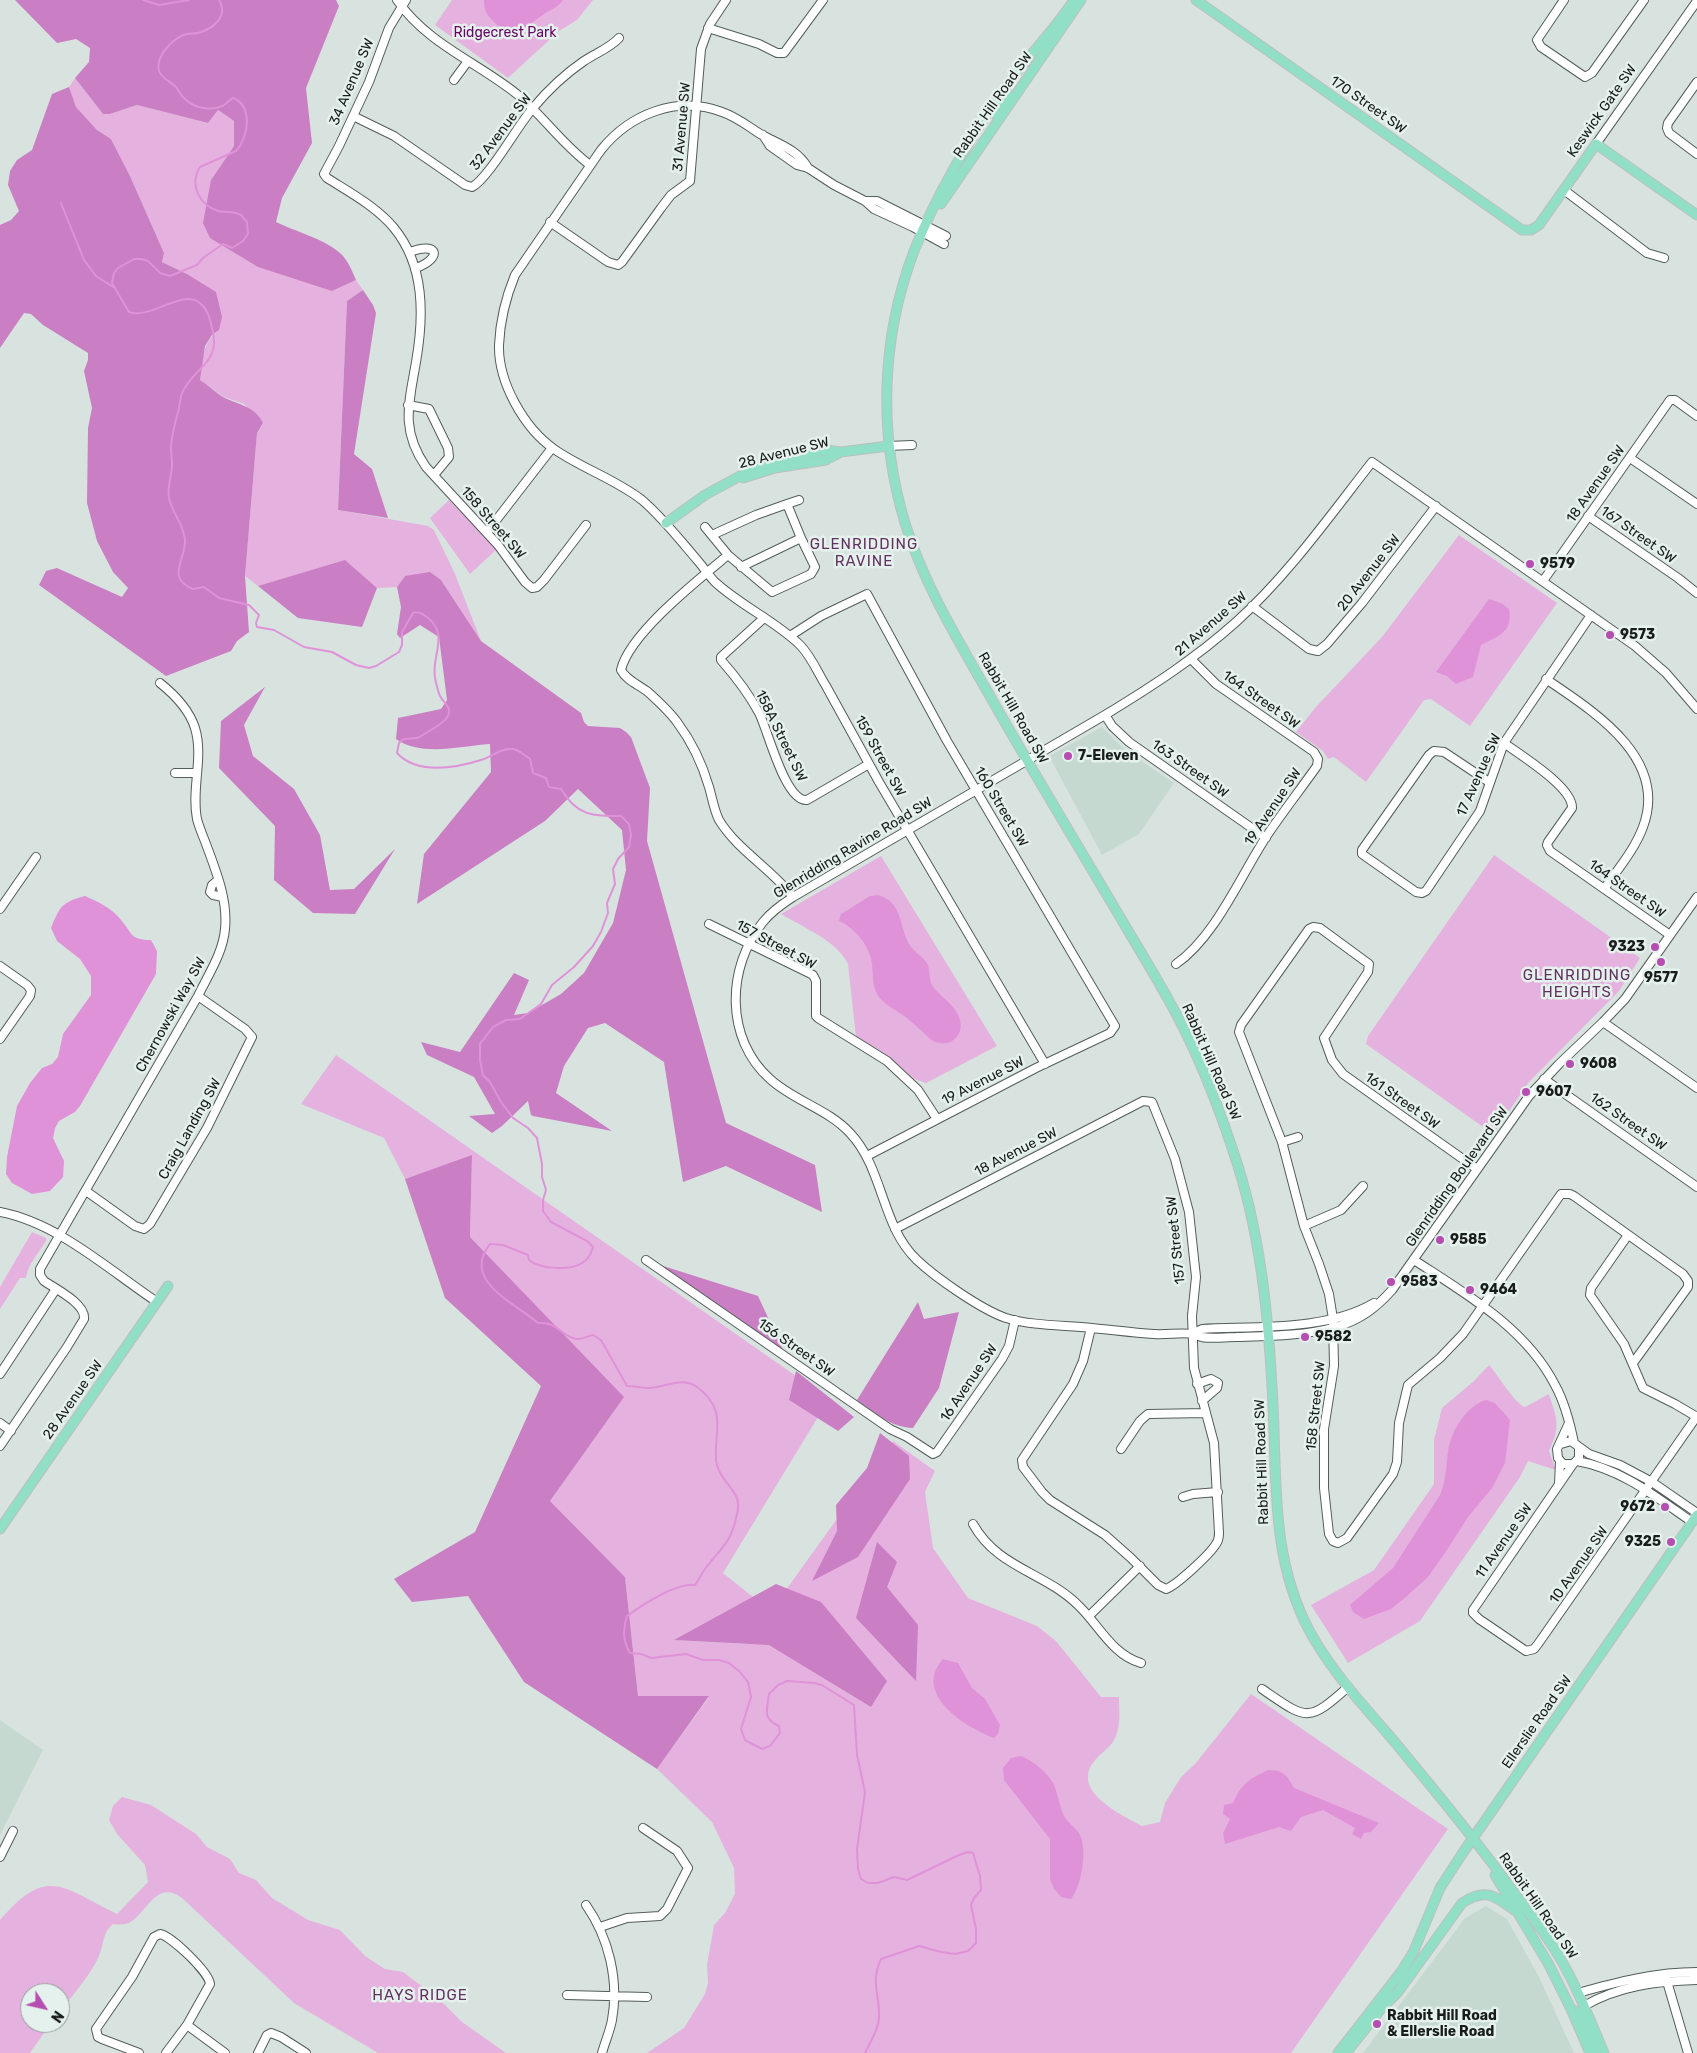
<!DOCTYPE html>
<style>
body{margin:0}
#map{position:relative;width:1697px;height:2053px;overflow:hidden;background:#d8e3df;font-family:Rubik,sans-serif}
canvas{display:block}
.north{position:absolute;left:20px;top:1983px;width:50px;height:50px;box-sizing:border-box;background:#e5f1ec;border:1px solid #939c98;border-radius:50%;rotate:125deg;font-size:14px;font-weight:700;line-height:20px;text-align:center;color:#181c1b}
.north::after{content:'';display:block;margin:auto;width:18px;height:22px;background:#b64db0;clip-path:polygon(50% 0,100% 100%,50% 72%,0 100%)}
</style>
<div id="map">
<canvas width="1697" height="2053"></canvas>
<div class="north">N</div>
</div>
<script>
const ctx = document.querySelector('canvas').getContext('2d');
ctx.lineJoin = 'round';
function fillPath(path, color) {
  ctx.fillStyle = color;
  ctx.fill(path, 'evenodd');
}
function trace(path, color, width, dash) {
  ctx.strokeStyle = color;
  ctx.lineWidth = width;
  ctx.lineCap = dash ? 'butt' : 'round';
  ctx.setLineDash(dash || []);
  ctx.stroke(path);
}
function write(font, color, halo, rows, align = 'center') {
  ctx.font = font + ' Rubik,sans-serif';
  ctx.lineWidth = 5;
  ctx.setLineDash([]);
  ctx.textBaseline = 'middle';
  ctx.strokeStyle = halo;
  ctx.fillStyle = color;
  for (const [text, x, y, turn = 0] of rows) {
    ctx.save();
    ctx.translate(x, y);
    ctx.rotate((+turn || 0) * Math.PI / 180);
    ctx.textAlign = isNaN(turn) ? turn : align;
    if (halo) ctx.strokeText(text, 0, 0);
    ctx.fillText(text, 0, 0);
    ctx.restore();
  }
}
fillPath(new Path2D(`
 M1102,727L1124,749L1174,783L1139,834L1102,855L1049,756Z
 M0,1720L43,1750L0,1835Z
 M1486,1906L1507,1919L1539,1977L1574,2053H1363L1465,1918Z`), '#c6d9d1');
fillPath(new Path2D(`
 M452,0H593L577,20L559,31L508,78L435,25Z
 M75,78L103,114H110L137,105L208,123L218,110L234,121V146L211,180L332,291L356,280L363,290L347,301L338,510L428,526L434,530L455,574L481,641L441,580L405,576L397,587L377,588L345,561L258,586L245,576L257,433L263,423L244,404L224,397L200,380C203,360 201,344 219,330L187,274L162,262L164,253L130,176L111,139L97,130L76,107L69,87Z
 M449,500L497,549L470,574L430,518Z
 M1459,535L1557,603L1470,726L1431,699L1424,700L1366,782L1334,757L1328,759L1323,751L1296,732L1315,708L1382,637Z
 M1494,855L1640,958L1619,991L1529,1082L1493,1134L1366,1044L1368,1036Z
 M881,856L997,1046L926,1083L914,1079L884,1053L856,1037L848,964C836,940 804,928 781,914Z
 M336,1055L829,1399L723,1573L753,1597L675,1640L747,1644L893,1441L935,1471L925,1492L933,1548L968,1598L1037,1626L1056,1641L1101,1697H1119C1119,1710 1121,1723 1116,1736C1112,1747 1104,1750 1096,1759C1068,1790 1120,1814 1142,1826L1160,1822L1165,1803L1181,1777L1195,1764L1251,1694L1448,1829L1291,2053H647L684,2028L705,1994L708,1983L707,1965L714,1925L725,1913L735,1894L734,1868L712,1822L657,1769L709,1697L638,1696L625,1577L550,1501L623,1397L470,1237L472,1156L405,1179L384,1138L301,1104Z
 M32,1232L46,1238V1241C38,1254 28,1264 26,1278H20L0,1309V1287Z
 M1489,1365C1498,1375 1515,1404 1525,1407L1549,1394C1557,1420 1561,1425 1549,1451L1556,1470L1528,1461L1520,1477L1420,1621L1348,1663L1311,1605L1374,1570L1434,1484V1440L1442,1408L1474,1381Z
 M122,1797L151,1805L196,1834L207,1847L230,1859L239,1873L256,1880L272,1898L308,1920L340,1930L365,1956L385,1969L403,1972L439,1999L462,2022L506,2053H378L294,2003L182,1898C157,1880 149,1909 132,1921C126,1925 119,1925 113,1924C102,1933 104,1944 99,1956C90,1976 73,1994 60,2012V1993H30V2023H51L30,2053H0V1920C47,1865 62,1887 117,1914L148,1882L145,1865L117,1834L109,1820L113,1806Z`), '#e5b2df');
fillPath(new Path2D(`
 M15,0H336L339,6L306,88L312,143L282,198L276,222C296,232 323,238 340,253C348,260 352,271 356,280L332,291L258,267L210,238L203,223L211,180L234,146V121L218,110L208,123L137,105L110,114H103L75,78L89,62L90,48L76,39L57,43Z
 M69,87L76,107L97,130L111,139L130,176L164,253L162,262L187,274L216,292L222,317L219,330L212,335L205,346L200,380C208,385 215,392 223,397C239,405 255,406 263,423L257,433L245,576L249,632L237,641L231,651L166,676L39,585L46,571L57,568L122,597L128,588L113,572L97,541L87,503L88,428L92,408L84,371L88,360V353L43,325L31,314L24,313L0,348V225L11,220L19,211L8,185L10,171L17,160L32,150L52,94Z
 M363,290L373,305L376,313L354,454L372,469L388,518L338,510L347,301Z
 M345,560L377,588L362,627L298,618L258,586Z
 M430,572L441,580L481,641L581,713L584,722L588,726L620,728L626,732L631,737L650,788L647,841L726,1123L815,1165L822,1212L726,1166L683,1182L664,1062L605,1023L588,1028L564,1066L556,1093L612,1131L533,1116L531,1115L528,1101L502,1126L492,1133L469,1116L495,1114L474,1077L427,1055L421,1042L460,1052L514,973L529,980L514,1015L528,1013L561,994L584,973L613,923L626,870L622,830L578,789L545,821L417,904L424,854L491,772L490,744C460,746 422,757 396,739L398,718L441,709L447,700L439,637L420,625L400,638L397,634L401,607L397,587L405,576Z
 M265,687L244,725L253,756L294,789L320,835L330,890L354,889L395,849L355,914L313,913L274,880L275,826L219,768L221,721Z
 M472,1155L470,1237L624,1397L550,1501L625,1577L638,1696H709L657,1769L524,1682L468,1596L412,1602L394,1579L475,1532L541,1386L445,1298L405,1179Z
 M660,1265L758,1296L784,1352Z
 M918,1302L924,1319L959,1312L939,1388L913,1428C890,1427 875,1413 857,1400Z
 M796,1371L854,1417L838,1431L789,1400Z
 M880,1433L909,1456L910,1479L858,1557L812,1581L837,1531L836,1505L867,1468Z
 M877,1542L897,1562L887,1587L918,1625L916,1681L856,1618Z
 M776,1584L821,1602L887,1681L871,1707L769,1645L674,1640Z`), '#ca7ec3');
fillPath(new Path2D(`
 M484,0H563C559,7 550,10 544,14C525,27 514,43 493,21C486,14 484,10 484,0Z
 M1489,599L1501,603L1509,609C1513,632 1499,636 1481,645L1473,677L1456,684L1447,676L1436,672Z
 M878,895C903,902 899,926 909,944C913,951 922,956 927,963C931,971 928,981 934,988C943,999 956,1005 960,1020C965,1039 944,1051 929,1038C922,1031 914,1024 907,1018C897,1010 883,1005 877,994C872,985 873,974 872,964C870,946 855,928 839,921L841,914L870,896Z
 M85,896C98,902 112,908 121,920C133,934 130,940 151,940L157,951L156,974L80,1106L75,1112L59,1121L55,1128L53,1138L64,1161L63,1177L50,1191L32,1194L12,1183L6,1174L7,1157L17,1106L30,1083L42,1068L52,1064L58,1057L63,1034L91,995V976L80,959L57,941L51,928C60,906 62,902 85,896Z
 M1486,1400L1495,1403L1510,1420L1505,1463L1492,1488L1468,1517L1447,1550L1428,1577L1406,1597L1391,1609L1364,1619L1353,1612L1350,1605L1393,1568L1440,1495C1446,1481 1446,1467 1448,1452C1450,1432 1467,1405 1486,1400Z
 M943,1659L958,1663L972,1688L985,1699L1000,1725L998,1734L994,1738C965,1727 912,1694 943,1659Z
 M1021,1756C1033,1761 1046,1771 1053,1783C1058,1793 1059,1805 1064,1816C1068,1823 1075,1827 1079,1833C1088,1848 1082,1885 1071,1899L1061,1897L1054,1889L1050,1879V1839L1004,1780L1003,1768L1011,1758Z
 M1268,1770C1283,1770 1287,1775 1294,1788L1379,1823L1371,1832L1364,1833L1361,1839L1352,1834L1355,1828L1323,1810L1301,1817L1291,1831L1279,1827L1225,1844L1223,1833L1230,1819L1223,1814L1224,1805L1233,1803C1242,1783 1249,1779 1268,1770Z`), '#e092d9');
trace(new Path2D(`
 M143,0L159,5L189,0
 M219,0C229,16 213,29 198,33C194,34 190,33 187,34C174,37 155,56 159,71C162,79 170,81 176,87C179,91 181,96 185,99C194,108 212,112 224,105C227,103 229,100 233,98C253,106 249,137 236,151L200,167C189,184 199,205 218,211C226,213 234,211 241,215L247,222L248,234L243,241L232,248L223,244L203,258L197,265L170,276L160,273L148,261L142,259H134L118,268L114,273L112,283L129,312C152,320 183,287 201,304C208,310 210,319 212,328C222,364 194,366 182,393C180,398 180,406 178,412C175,424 171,436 171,449C171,454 172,459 172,464C172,475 167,487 169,498C172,513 185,526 185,541C185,561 166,578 193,589L204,587L219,598L249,605L259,615L256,623L257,627L274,630L304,647L332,652L356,665L369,668L376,666L399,652L402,645V632L413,613C419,611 422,614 427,617C450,635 431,655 435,678C436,683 438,691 440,696C445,705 454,708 446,719C443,723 422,736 417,738C412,739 407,738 402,740L399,743L397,753C417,775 456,768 481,760C491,757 503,747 513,749C520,750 525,756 530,759L533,773L546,778L549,787L561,789C577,816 592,816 621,816L629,824L631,835L629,847L618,859L613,869L615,884L607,903L608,913L601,932L593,946L574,967L552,985L541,1004L520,1019L506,1020L493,1027L480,1044V1060L483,1075L490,1082L501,1102L513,1118L528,1128L537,1138L542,1164V1177L546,1190L543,1200V1211L551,1222L587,1241L593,1247C591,1254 588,1260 582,1263C570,1271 539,1269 529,1260L528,1255L503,1245L490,1244C460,1281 517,1304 538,1323C560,1322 560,1336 576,1339C581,1340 587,1336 593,1335L601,1340L627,1386C634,1386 642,1388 650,1388C666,1387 682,1376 697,1387C728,1410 714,1431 716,1460C718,1476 729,1483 736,1496C740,1503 738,1511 736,1518C731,1543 719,1550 705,1569C701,1574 700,1579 695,1585C677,1582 642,1605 627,1616C623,1628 623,1642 630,1653L641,1654L651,1658L686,1654L703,1660H719L729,1663L740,1672L748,1682L751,1697L741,1729L745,1740L762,1749L770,1746L780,1733L779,1726C762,1718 767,1711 769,1694L778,1685L787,1681L814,1683L822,1685L854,1705L857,1755L865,1792L857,1849L858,1869L861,1879L868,1883H878L894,1877L907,1880L959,1855L968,1852L973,1853L980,1876L981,1890L974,1898L971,1905L976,1929V1943L968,1951L955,1954L941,1952L919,1946L881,1959C870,1983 880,1994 879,2017C879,2029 870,2042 865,2053
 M61,203L84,260L96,276L113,287`), '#e092d9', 2);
const minor = new Path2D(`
 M397,0C427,44 479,63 518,95C544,117 562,144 590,165
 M406,0L389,28L369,82L339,146L324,174L327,178C349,192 377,207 394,228C425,266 424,316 416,362C409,403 400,430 426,467L498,545L525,582L532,588L537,587L544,580L586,525
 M1564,0L1537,40L1541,47L1585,77L1592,73L1644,0
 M708,28L759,44L777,53H784L823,0
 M454,80L468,61
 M1697,82L1668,123L1667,128L1669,133L1697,154
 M353,116L394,136L465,185L472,187C488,179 518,125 533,108C548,90 565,74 584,61C596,53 610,48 619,38
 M763,135L770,146L797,165L808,168L834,185L865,201
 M1596,144L1697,1
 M808,168C798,150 779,144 762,135C749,127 737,117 722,112C677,95 630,114 601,150L515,275C506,297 500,321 499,345C498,382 524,428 554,449C581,468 615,479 642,500C663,518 680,540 698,561C704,568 709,576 715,582C741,606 774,620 800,645C811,656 818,673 826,686C844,718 861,750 879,782L1045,1064
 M1564,190L1647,253L1664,258
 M550,222L608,262L618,265L622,262L661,208L671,195L690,181L701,49L710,24L726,0
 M944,244L913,227L874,209L865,201H877L946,236
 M410,252C438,241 443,258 416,268
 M408,405L429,409L448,448L449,457L434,475
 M888,446L912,445
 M1630,458L1697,504
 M787,504L799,500
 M1588,516L1678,578L1697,593
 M705,527L728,555
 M487,532L552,448
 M712,535L756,515L787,504L801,538L741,567
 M1543,581L1670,400H1675L1697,416
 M1252,606L1309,649L1318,651L1327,644L1362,603L1436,506
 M764,618L721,657V660C736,677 749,694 759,713C768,730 785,802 807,800L869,764
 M790,636L821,616L867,594L947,741L1115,1026L1110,1033L1036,1068L867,1156
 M1546,679C1593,711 1669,758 1643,827C1635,849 1618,869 1604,889
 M1697,709L1666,673L1635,646L1372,462C1329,517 1288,575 1236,622C1196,658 1151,687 1105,715L793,897C782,904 771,912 763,922C726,968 725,1039 770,1079C794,1101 828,1109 850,1133C884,1169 881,1226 917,1260C936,1278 982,1310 1006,1318C1033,1326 1064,1325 1092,1328C1113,1330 1134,1333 1154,1334C1167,1335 1181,1332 1193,1334C1196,1334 1199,1337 1202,1337C1212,1339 1225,1337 1236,1337C1269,1336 1304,1336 1336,1327C1360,1320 1376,1308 1392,1290L1529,1096L1559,1064L1603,1022L1625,999L1697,897
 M1105,715L1112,726L1129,742L1266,838
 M1504,743C1520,755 1573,787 1572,808L1548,842L1547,845L1550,851L1670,935
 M175,773H197
 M1489,782L1444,752L1434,751L1429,755L1362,850V854L1416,892L1422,893L1426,891L1480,811L1504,743L1591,615
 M218,880L212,885L210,892L213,895L223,897
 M793,897C771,868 738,851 719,820C714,810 712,797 709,787C702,763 692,742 677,722C669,711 658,701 648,692C639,685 626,680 621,670C629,634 699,579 728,555L772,592L811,574L815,567L801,538
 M0,909L36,857
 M709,924L813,975L816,981V1016L818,1018L887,1061L918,1090L937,1119
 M1176,964C1215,937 1240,877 1266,837C1282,813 1300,790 1317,766L1318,759L1314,752L1216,684L1191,659
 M0,966L27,985L31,990L30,996L0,1039
 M1603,1022L1697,1088
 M1544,1079L1697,1187
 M1282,1142L1298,1137
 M1477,1169L1343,1074L1332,1060L1324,1038L1368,972L1369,964L1320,928L1313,927L1309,929L1241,1025L1239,1032L1282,1142L1304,1226L1319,1264L1329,1294L1333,1319L1334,1366L1324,1429V1488L1329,1534L1333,1541L1338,1543L1347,1538L1393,1474L1397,1462L1399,1423L1408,1385L1440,1358L1463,1334L1561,1194H1570L1574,1196L1683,1274L1688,1281V1287L1633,1363
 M86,1191L135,1226L144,1229L150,1224L207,1128L252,1037L245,1029L198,996
 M0,1212C58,1223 109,1270 157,1302
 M1304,1226L1341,1210L1363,1186
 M895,1229L1143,1101L1152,1102L1175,1159L1189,1212L1196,1277L1192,1316L1194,1368L1214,1443L1219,1533C1219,1537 1219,1540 1216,1544C1210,1554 1177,1585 1166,1589L1158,1585L1131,1558L1105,1535L1050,1500L1042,1492L1023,1467L1022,1460L1073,1384L1083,1361L1091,1328
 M1628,1235L1591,1288L1590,1295L1624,1344L1643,1388L1675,1404L1697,1417
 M646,1260L890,1429L907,1437L933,1454L937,1452L1002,1359L1009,1346L1015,1320
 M1414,1260C1466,1294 1526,1328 1555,1385C1565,1403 1570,1423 1574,1443
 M1192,1334L1202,1329C1256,1326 1327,1331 1374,1303
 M0,1374L56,1289
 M1197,1384L1211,1379L1218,1383L1217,1388L1202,1401
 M0,1423L11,1431
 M1569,1423L1557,1449L1558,1458L1563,1464H1573L1579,1458V1448
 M1561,1444L1571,1441L1589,1454L1620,1465L1652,1482L1697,1513
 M0,1446L67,1347L84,1319C86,1304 56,1289 44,1281L40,1275V1269L198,996C208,975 223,953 225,929C228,900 216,871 206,844C203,836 199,827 197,819C191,788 204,758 195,728C189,709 175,695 160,683
 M1121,1449L1140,1421L1148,1414L1206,1413
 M1577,1461C1622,1469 1656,1497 1692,1522
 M1573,1464L1473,1610V1613L1479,1619L1526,1651L1534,1649L1538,1644L1697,1416
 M1559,1484L1560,1461
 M1183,1497L1193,1494L1218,1492
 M973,1524C998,1569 1046,1572 1080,1607C1100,1627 1113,1655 1141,1663
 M1089,1616L1140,1566
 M1262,1689C1306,1719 1307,1724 1348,1687
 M0,1857L13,1831
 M586,1905C609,1938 619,1980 612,2020C610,2031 605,2042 602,2053
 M600,1927L627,1918L660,1916L667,1909L688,1868L677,1851L643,1828
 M1666,1978L1688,2053
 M1578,1993C1617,1982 1656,1972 1697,1972
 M567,1995L647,1997
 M1584,2006C1618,1986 1658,1981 1697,1980
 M187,2025L225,2053
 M139,2053L102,2039L98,2037L96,2029L132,1977L154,1937L160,1934C171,1936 209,1972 210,1984L187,2025L166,2053
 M258,2053L267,2035L271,2033L281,2037L306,2053`);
const major = new Path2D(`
 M1074,0C1055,29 1031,53 1010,81C972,134 938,191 914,251C881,338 878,434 905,523C924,585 959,642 991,698C1033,772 1077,844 1120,917C1141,953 1164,989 1183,1027C1205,1071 1223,1119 1238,1166C1262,1243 1269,1324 1273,1405C1277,1483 1271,1558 1309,1630C1334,1677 1374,1716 1407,1757C1446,1804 1485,1852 1521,1902C1537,1924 1554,1945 1566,1969C1581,1996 1592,2025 1604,2053
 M1196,0L1522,230H1531L1539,225L1596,144L1697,215
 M996,115L1008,95L1005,89
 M941,204L1081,0
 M743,478L775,468L826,460L841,452
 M666,523L705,495L751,470L765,465L804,454L827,450L841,452L888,446
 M0,1529L168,1286
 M1495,1875L1548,1963L1571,2009L1590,2053
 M1571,2009L1579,2013L1597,2053
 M1374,2016L1398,1992L1462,1903C1485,1888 1494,1895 1514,1910
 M1338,2053L1401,1972L1413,1953L1440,1888L1462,1854L1697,1515
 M1346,2053L1377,2014`);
trace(minor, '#535d59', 10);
trace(major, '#bebfbf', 11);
trace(minor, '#fff', 8);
trace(major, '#92dfc7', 9);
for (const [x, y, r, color] of [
 [1530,564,5,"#b64db0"],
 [1610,635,5,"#b64db0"],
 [1068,756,5,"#b64db0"],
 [1655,947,5,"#b64db0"],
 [1661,962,5,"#b64db0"],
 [1570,1064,5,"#b64db0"],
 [1526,1092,5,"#b64db0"],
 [1440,1240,5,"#b64db0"],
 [1391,1282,5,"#b64db0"],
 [1470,1290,5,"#b64db0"],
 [1305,1337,5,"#b64db0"],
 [1665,1507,5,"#b64db0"],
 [1671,1542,5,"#b64db0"],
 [1377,2024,5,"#b64db0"]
]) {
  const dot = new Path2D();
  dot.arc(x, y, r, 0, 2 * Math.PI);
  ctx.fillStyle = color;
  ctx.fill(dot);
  trace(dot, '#e5f1ec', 2);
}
write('14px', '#670564', '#e5f1ec', [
 ["Ridgecrest Park",505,33]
]);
write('14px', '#181c1b', '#e5f1ec', [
 ["34 Avenue SW",352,82,-67],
 ["Rabbit Hill Road SW",993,105,-55],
 ["170 Street SW",1368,105,35],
 ["Keswick Gate SW",1602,111,-55],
 ["31 Avenue SW",682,127,-85],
 ["32 Avenue SW",501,132,-53],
 ["28 Avenue SW",784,453,-14],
 ["18 Avenue SW",1596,484,-55],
 ["158 Street SW",493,523,49],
 ["167 Street SW",1638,535,35],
 ["20 Avenue SW",1369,573,-52],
 ["21 Avenue SW",1211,624,-41],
 ["164 Street SW",1261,700,35],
 ["Rabbit Hill Road SW",1013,708,60],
 ["158A Street SW",781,736,64],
 ["159 Street SW",880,756,61],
 ["163 Street SW",1190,769,35],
 ["17 Avenue SW",1479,775,-66],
 ["160 Street SW",1001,807,59],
 ["19 Avenue SW",1273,807,-56],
 ["Glenridding Ravine Road SW",853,848,-31],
 ["164 Street SW",1627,889,35],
 ["157 Street SW",776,945,28],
 ["Chernowski Way SW",171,1015,-61],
 ["Rabbit Hill Road SW",1211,1062,66],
 ["19 Avenue SW",983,1081,-27],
 ["161 Street SW",1402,1101,35],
 ["162 Street SW",1628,1122,35],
 ["Craig Landing SW",190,1129,-61],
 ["18 Avenue SW",1016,1152,-27],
 ["Glenridding Boulevard SW",1457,1177,-55],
 ["157 Street SW",1176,1240,-96],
 ["156 Street SW",796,1348,35],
 ["16 Avenue SW",969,1383,-56],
 ["28 Avenue SW",73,1400,-55],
 ["158 Street SW",1316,1406,-84],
 ["Rabbit Hill Road SW",1262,1462,-92],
 ["11 Avenue SW",1504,1541,-55],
 ["10 Avenue SW",1579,1565,-55],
 ["Ellerslie Road SW",1537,1722,-55],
 ["Rabbit Hill Road SW",1538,1906,55]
]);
write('bold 14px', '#181c1b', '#e5f1ec', [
 ["9579",1540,564],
 ["9573",1620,635],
 ["7-Eleven",1078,756],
 ["9323",1645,947,"right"],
 ["9577",1661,978,"center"],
 ["9608",1580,1064],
 ["9607",1536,1092],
 ["9585",1450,1240],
 ["9583",1401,1282],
 ["9464",1480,1290],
 ["9582",1315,1337],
 ["9672",1655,1507,"right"],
 ["9325",1661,1542,"right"],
 ["Rabbit Hill Road",1387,2016],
 ["& Ellerslie Road",1387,2032]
], 'left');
ctx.letterSpacing = '1px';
write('15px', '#633060', '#e5f1ec', [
 ["GLENRIDDING",864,545],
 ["RAVINE",864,562],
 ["GLENRIDDING",1577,976],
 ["HEIGHTS",1577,993],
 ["HAYS RIDGE",420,1996]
]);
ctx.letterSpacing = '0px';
</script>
